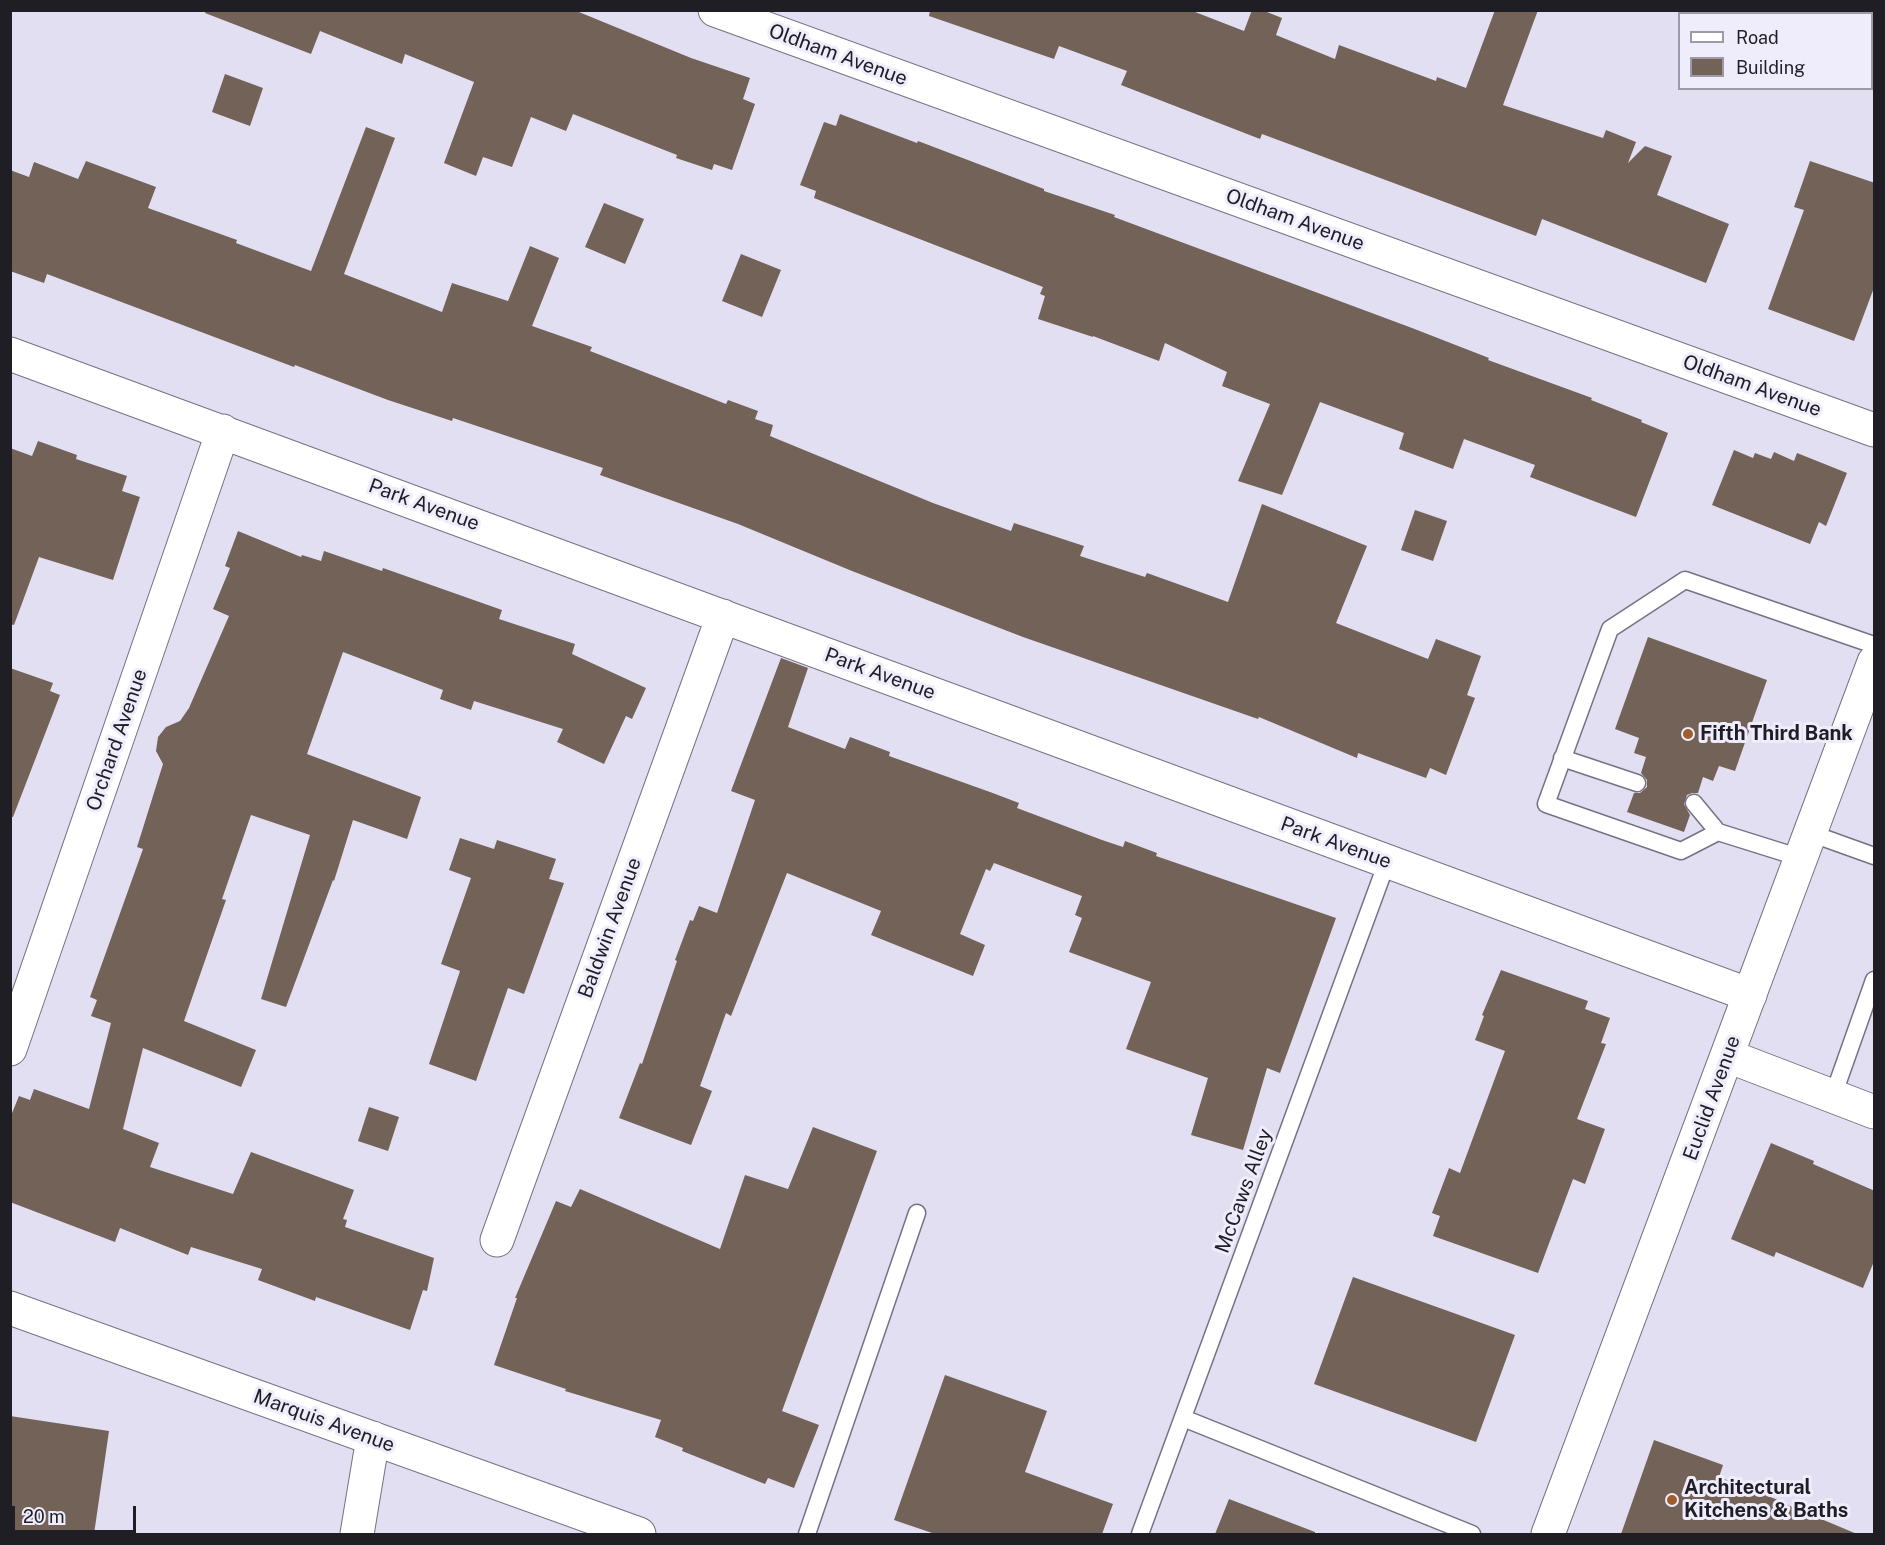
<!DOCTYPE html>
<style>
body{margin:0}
#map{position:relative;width:1885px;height:1545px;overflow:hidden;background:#e2dff2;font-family:"Public Sans",sans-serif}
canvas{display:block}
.frame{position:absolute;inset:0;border:12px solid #201e25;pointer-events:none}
.legend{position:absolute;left:1678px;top:12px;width:195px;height:78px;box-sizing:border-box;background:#efedfc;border:2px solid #9c9aa6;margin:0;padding:8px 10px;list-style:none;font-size:18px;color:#201e25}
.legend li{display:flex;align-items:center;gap:12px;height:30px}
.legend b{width:30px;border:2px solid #9c9aa6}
.scale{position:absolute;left:12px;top:1506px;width:124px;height:27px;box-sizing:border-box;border:3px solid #201e25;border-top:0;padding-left:8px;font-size:18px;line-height:21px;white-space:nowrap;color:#201e25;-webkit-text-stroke:4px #efedfc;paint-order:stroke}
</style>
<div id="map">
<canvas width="1885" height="1545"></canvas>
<div class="frame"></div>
<ul class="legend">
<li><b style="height:8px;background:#fff"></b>Road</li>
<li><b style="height:16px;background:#736258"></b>Building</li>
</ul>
<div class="scale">20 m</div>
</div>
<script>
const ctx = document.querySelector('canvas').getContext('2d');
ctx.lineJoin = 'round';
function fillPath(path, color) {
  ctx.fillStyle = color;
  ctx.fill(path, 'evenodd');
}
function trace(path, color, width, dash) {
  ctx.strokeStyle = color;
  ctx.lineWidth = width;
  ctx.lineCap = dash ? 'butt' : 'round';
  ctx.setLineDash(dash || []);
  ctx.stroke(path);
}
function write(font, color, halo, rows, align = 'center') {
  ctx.font = font + ' "Public Sans",sans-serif';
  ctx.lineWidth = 6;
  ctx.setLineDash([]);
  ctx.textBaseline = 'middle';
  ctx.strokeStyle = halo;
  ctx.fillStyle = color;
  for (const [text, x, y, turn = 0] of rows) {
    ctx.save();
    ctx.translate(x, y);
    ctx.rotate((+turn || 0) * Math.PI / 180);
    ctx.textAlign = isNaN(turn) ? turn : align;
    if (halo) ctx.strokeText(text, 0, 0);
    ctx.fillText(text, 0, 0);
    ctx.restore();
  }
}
fillPath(new Path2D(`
 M206,10H574L691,58L750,78L743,99L755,104L732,170L714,164L712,170L676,158L677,155L573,114L566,131L531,117L512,167L483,157L476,176L444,163L474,82L405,54L402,64L320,31L311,54L205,13Z
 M930,10H1190L1244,31L1252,10H1262L1282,18L1276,35L1335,59L1339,45L1436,81L1437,77L1466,88L1495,10H1538L1503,105L1603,138L1606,130L1636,142L1628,163L1645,146L1672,156L1657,195L1729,224L1706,283L1542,219L1536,236L1262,134L1260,139L1121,85L1127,71L1059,46L1054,59L929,16Z
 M225,74L263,88L250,126L212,112Z
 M840,114L917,143L918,141L1044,189V191L1115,215L1114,217L1412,328L1489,358L1488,360L1592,398L1591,400L1642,420L1641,422L1668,433L1636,517L1530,477L1535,465L1464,439L1453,469L1399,449L1404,433L1320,402L1282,495L1238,481L1270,404L1222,386L1227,372L1165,343L1159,361L1093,336V337L1038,319L1045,296L1040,294L1043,287L814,198L816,191L800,185L824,122L836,126Z
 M366,127L395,138L344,274L442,312L452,283L508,301L530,246L559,258L532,326L592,347L590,351L726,404L728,400L758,411L755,419L773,425L770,436L933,503L1011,531L1014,523L1084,546L1080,556L1145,577L1147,573L1228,602L1262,504L1367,546L1336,623L1428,659L1436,639L1481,656L1467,695L1475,698L1446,775L1430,768L1426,778L1358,753L1357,758L1259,717L1258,719L1023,637L852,571L738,524L600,475L603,468L453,418L452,421L388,400L295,365L294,367L47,274L44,283L10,271V170L29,177L34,162L78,179L86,161L156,187L148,208L237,240L236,243L311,271Z
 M1810,161L1875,183V285L1854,341L1768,309L1804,210L1794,207Z
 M604,203L644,219L625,264L585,247Z
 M741,254L781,270L762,317L722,301Z
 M38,441L77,455L76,459L127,476L122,491L140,497L113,580L39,557L14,625L10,624V448L32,456Z
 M1734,450L1753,458L1755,453L1771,459L1774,452L1794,461L1797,453L1847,473L1826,526L1819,522L1810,544L1712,505Z
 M1415,510L1447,521L1433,561L1401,550Z
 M238,531L301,557L302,555L321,561L324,551L382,571L383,568L502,610L499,619L575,644L572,654L646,688L632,719L626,716L604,764L557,742L563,729L474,701L471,710L440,699L443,690L343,652L307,754L421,797L407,839L353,820L334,881L333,880L286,1007L261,999L310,835L251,815L222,899L226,900L184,1021L256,1050L241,1087L143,1048L123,1129L159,1143L150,1167L233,1194L251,1152L354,1190L343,1219L347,1220L345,1227L434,1258L427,1291L423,1290L410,1330L316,1297L315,1301L258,1280L262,1269L191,1247L188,1255L120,1228L115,1242L10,1202V1118L19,1096L30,1100L34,1089L89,1109L111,1023L91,1016L97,1000L90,997L143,849L137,847L163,764L156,751L158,737L166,727L180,721L189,708L229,616L213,609L230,568L225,566Z
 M1648,637L1767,680L1735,771L1719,766L1713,781L1703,777L1698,793H1692L1687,795L1684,804L1690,815L1684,832L1627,812L1634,793H1640L1647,787V780L1641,773L1646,757L1634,753L1639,738L1615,729Z
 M781,658L808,668L788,727L845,749L850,737L890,752L889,756L990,792L1019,803L1017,808L1102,840L1123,847L1125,841L1157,853L1156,856L1336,918L1280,1073L1267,1068L1243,1150L1191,1135L1208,1078L1126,1049L1151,982L1069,952L1082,918L1075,915L1082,896L994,863L990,871L986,869L960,934L985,945L973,976L871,935L881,911L787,873L731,1016L726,1013L700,1086L712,1091L691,1145L619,1118L640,1063L642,1064L677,961L675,960L690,920L693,921L699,906L717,913L755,800L731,791Z
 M10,668L53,683L50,691L60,695L13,817H10Z
 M460,838L494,849L497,840L556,859L549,879L564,883L524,994L508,988L476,1081L429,1064L460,971L441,964L471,878L449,870Z
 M1501,970L1588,1001L1585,1009L1610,1018L1601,1043L1606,1044L1577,1119L1605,1129L1585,1184L1573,1179L1538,1273L1433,1236L1440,1216L1432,1213L1449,1168L1460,1173L1505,1051L1475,1040L1484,1016L1482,1015Z
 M369,1107L399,1117L388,1151L358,1141Z
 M813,1127L877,1151L782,1411L819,1425L794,1488L768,1478L765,1484L682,1451L683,1448L655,1437L661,1420L565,1391L566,1389L494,1365L517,1298H515L556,1201L571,1207L580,1189L720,1249L745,1175L788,1189Z
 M1771,1143L1814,1161L1813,1164L1875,1191V1259L1863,1288L1776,1252L1774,1257L1731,1239Z
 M1353,1277L1515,1335L1476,1442L1314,1384Z
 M945,1375L1047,1411L1025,1472L1113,1504L1102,1534H935L894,1520Z
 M10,1416L109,1431L94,1534H10Z
 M1654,1440L1723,1465L1719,1477L1783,1502V1503L1857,1534H1621Z
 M1229,1499L1315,1532V1534H1215Z`), '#736258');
const service = new Path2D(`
 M1562,758L1637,783
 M1694,803L1718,832
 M1810,833L1874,856
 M1801,858L1718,832L1681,851L1546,804L1610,629L1685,580L1874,645
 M1833,1096L1874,980
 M1183,1418L1472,1534
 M807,1534L917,1213
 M1140,1534L1387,862`);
const minor = new Path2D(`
 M715,10L1874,430
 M10,354L1750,995
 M10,1049L223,431
 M1728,1056L1874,1112
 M497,1240L723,616
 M10,1308L639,1534
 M357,1534L373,1438`);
const secondary = new Path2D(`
 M1548,1534L1874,662`);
trace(service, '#757284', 19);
trace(minor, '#757284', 35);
trace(secondary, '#757284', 35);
trace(service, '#fff', 16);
trace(minor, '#fff', 33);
trace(secondary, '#fff', 33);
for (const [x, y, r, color] of [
 [1688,734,6,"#a05d2c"],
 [1672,1500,6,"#a05d2c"]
]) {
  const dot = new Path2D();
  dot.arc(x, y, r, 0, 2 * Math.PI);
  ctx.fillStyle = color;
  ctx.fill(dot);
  trace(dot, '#efedfc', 2);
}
write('20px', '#201e25', '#efedfc', [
 ["Oldham Avenue",838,55,20],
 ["Oldham Avenue",1295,220,20],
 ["Oldham Avenue",1752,386,20],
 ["Park Avenue",424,505,20],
 ["Park Avenue",880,674,20],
 ["Orchard Avenue",117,740,-71],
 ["Park Avenue",1336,843,20],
 ["Baldwin Avenue",610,928,-70],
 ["Euclid Avenue",1712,1098,-70],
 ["McCaws Alley",1244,1191,-70],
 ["Marquis Avenue",324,1421,20]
]);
write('bold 20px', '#201e25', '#efedfc', [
 ["Fifth Third Bank",1700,734],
 ["Architectural",1684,1488],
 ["Kitchens & Baths",1684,1511]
], 'left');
</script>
